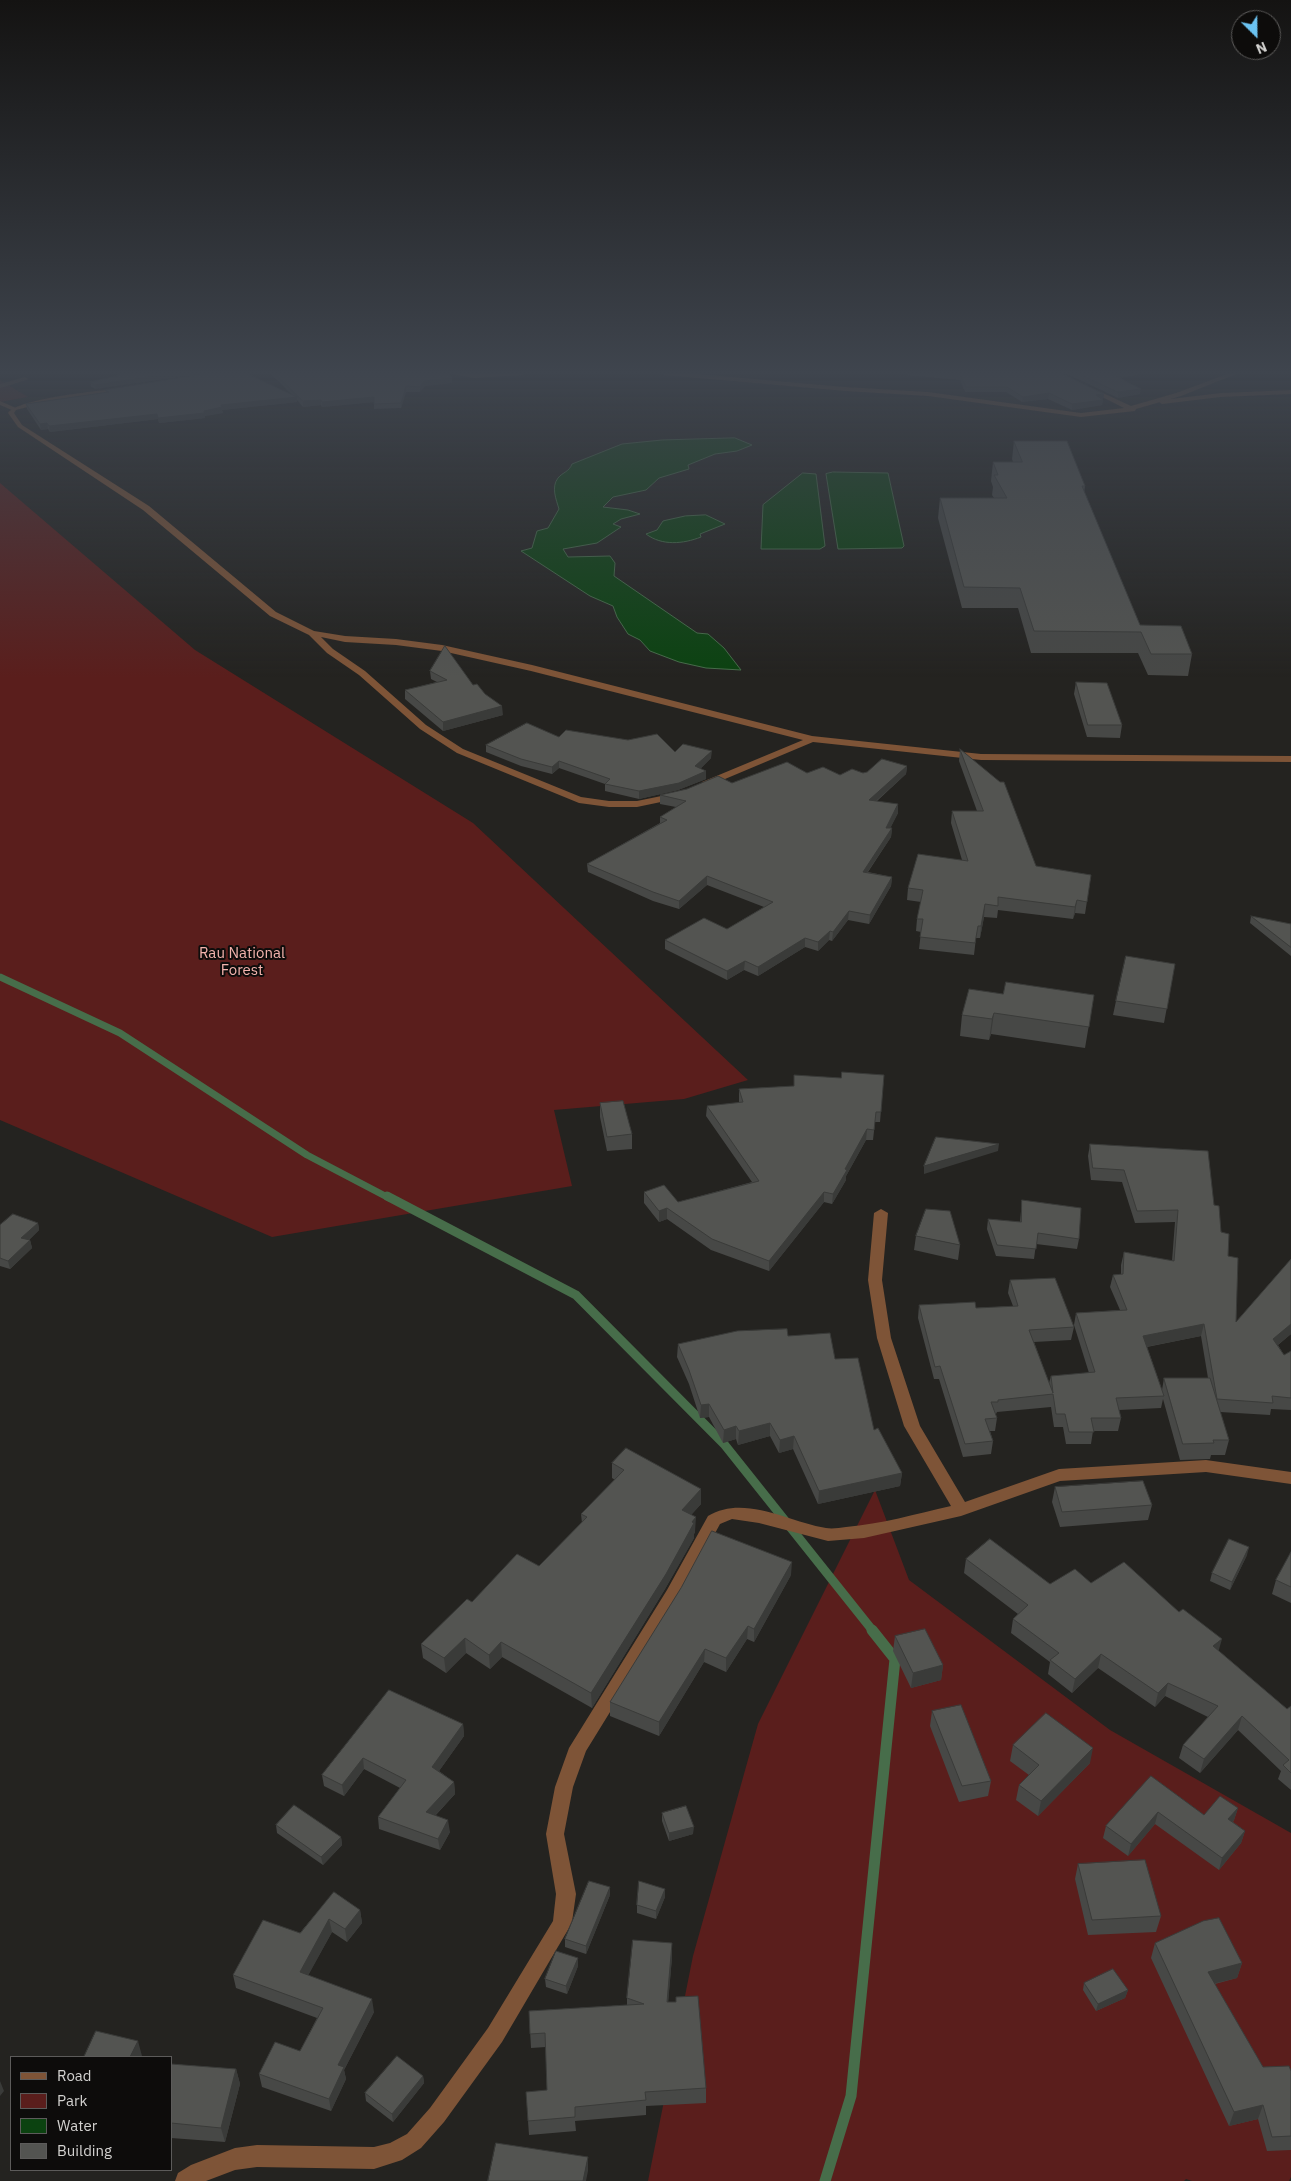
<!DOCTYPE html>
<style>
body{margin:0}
#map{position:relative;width:1291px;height:2181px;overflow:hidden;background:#242320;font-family:"IBM Plex Sans",sans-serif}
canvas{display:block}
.legend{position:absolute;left:10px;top:2056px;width:162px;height:115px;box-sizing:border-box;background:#0d0c0b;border:1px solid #5c5b5a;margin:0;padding:6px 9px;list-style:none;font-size:15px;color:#d3d2d0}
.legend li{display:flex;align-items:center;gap:10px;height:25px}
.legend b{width:25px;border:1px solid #5c5b5a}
.north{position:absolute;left:1231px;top:10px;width:50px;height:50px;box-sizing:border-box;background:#0d0c0b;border:1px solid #5c5b5a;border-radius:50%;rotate:157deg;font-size:14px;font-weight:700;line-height:20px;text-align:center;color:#d3d2d0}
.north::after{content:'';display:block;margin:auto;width:18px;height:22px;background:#6bc3f2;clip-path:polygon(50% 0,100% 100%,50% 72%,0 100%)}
</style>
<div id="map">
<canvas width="1291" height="2181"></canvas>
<ul class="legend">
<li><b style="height:6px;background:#7e5437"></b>Road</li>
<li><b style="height:14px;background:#5a1e1c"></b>Park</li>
<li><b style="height:14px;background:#0b4210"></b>Water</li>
<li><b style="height:14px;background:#535451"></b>Building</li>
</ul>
<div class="north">N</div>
</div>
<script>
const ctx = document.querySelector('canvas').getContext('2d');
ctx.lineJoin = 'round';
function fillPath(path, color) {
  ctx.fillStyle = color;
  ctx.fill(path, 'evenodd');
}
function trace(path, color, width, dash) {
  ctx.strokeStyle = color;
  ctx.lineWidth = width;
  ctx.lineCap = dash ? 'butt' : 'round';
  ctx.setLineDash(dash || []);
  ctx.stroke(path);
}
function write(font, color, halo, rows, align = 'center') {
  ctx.font = font + ' "IBM Plex Sans",sans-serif';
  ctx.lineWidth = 4;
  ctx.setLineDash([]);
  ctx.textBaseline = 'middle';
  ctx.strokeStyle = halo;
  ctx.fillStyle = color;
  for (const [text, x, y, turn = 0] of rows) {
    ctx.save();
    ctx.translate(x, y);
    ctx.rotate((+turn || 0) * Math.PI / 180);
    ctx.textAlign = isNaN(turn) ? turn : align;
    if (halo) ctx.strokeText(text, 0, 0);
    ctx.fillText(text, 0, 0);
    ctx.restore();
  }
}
fillPath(new Path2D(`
 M0,380L28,397L0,402Z
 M0,483L195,650L473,823L748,1080L684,1099L554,1110L572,1186L272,1237L0,1120Z
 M875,1490L909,1580L1110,1730L1291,1833V2177L1289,2181H1192L1186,2179L1184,2181H648L693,1956L758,1724Z`), '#5a1e1c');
const water = new Path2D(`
 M735,438L752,445L737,451L715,454L688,465L689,469L659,478L646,490L613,497L603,507L628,510L640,514L621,519L613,524L621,527L597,543L563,549L568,557L610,556L615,563L614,576L697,633L708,634L724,648L741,670L706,668L679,662L650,651L640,640L628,634L617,617L613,606L590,596L521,551L532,548L537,531L548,528L559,509C556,499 551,487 558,478C563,472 569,472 572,464L622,444L662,440Z
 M833,472L888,473L904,546L902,548L838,549L826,474Z
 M803,473L816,474L825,546L820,549H761L763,505Z
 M706,515L725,524L700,534L701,537C683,544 662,546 646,534L657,530L663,521L667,520L685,516Z`);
fillPath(water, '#0b4210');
trace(water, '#476d4a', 1);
trace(new Path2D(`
 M0,977L120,1033L307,1155L389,1198`), '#476d4a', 7);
trace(new Path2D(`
 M387,1196L576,1295L724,1444L873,1631`), '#476d4a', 9);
trace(new Path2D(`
 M825,2181L851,2096L895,1659L872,1630`), '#476d4a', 11);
fillPath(new Path2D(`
 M25,377L28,379L27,380L0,388V384Z
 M1291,390V394L1221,397L1162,404L1159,402L1162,400L1221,393Z
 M0,401L16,408L17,409L14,411L0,405Z`), '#7e5437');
fillPath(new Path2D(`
 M447,373H525L522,375L474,378Z
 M661,373H686L845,387L928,392L1081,413L1124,408L1086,389V387H1090L1131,406L1176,393L1230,373H1239L1181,396L1136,409L1135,411L1081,417L928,396L845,391L664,375Z
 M121,388L123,389V391L39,404L16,410L14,413L22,425L149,506L276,612L314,631L345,636L396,639L442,645L532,665L812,736L981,754L1291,756V762L981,760L813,742L706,787L702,786V782L803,740L531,671L442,651L396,645L345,642L321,637L333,649L365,671L426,725L463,749L581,797L609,801H637L676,793L681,796L680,798L637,807H609L579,803L457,753L420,729L359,675L327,653L309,635L270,616L143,510L18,427L8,413C19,398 99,391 121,388Z
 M881,1209L888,1213L882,1280L891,1338L920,1426L965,1502L1059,1469L1206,1460L1291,1472V1484L1206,1472L1060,1481L961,1516L864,1538L828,1541L759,1523L732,1519L720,1524L679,1600L586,1751L573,1787L564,1834L576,1894L572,1922L569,1928L502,2042L444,2122L421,2148L402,2160L374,2169L257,2167L235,2170L206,2181H175L178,2173L191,2165L235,2148L257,2145L374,2147L390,2143L407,2134L430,2108L488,2028L553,1921L556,1894L546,1834L555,1787L569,1748L667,1590L708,1516C744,1494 789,1522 826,1528C832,1529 839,1528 846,1527C881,1524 916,1514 951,1506L904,1426L877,1338L868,1280L874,1213Z`), '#7e5437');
fillPath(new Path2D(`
 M127,373L96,389L91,387L90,382L117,376V375Z
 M270,373H448L452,378V383L425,386L420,392H406L401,408L374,409V402L322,407L321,405L303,407L297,400V402L222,410L223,413L205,416V418L159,423L158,419L50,432L48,429L41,430L27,409L26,404L106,392L105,390L291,394Z
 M907,373H1060L1104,394L1102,405L1072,410L1048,399L1022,402L1006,392H965L960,380L907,375Z
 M1065,373H1146L1119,378L1140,394L1118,398Z
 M1014,441L1085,486L1084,493L1140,625L1192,654L1188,676L1148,675L1138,653H1031L1018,608H962L938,518L940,498H994L992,495L993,487L991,481L993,462H1013L1012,459Z
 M430,671L473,685L485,694L503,715L443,731L405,699V690L437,682L431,679Z
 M1076,682L1122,725L1120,738L1087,737L1074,694Z
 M559,737L675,752L711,758L700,769L706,779L678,790L639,799L605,791V784L559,768L552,774L521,766L486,752V745Z
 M960,749L1036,866L1091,875L1085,914L1075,913L1073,919L998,910L997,918L984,917L980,938H976L974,955L919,949L921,932L916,931L917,919L921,902L907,900L908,888L962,860L951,823L952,811H977L959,761Z
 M907,766L906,774L877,801L898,813L890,828H892L891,837L868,872L892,877L891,886L869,924L848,920L832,941L829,940L818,951L805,947L758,976L744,970L727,980L665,949V940L727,929L764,907L707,885L679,909L653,901L588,872L587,864L660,823V817L676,807L660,804V795L732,783L807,773L840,775L863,773Z
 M1251,916L1291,924V956L1250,923Z
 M1175,964L1164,1023L1113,1015L1116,1001Z
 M1003,994L1094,995L1085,1048L991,1034L989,1040L960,1036L962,1015Z
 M884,1075L880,1122H875L873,1140H866L846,1176V1180L832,1204L824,1202L769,1271L711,1250L667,1219L659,1222L644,1203V1192L678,1202L752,1182L706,1116L707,1106L739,1103V1089L794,1086L841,1078Z
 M600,1103L632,1134V1149L607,1151L600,1117Z
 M1090,1144L1214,1205L1228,1256L1236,1322L1291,1259V1334L1278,1345L1284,1355L1291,1351V1410L1271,1409L1270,1415L1220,1412L1229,1440L1225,1455H1211L1210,1459L1180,1460L1163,1399L1161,1408L1119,1410L1121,1418L1118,1431H1093L1091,1444H1066L1063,1427H1054L1051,1407L997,1412L996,1414H995L997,1418L995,1431H990L993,1441L991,1454L963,1457L939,1379H934L918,1318L919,1305L976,1308L1013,1306L1008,1293L1010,1280L1074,1327L1071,1340L1034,1342L1049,1383L1051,1376L1089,1373L1074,1325L1076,1313L1120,1310L1110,1287L1113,1275L1121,1274V1265L1124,1252L1172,1261L1175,1222L1135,1223L1122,1182L1091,1180L1088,1156ZM1201,1336L1208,1378H1164L1162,1390L1147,1347Z
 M1022,1200L1079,1239L1077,1249L1036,1244L1034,1259L996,1256L987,1229L988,1219L1020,1222Z
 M38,1223L39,1230L29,1240H30L32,1248L10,1269L0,1266V1225Z
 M916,1236L960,1245L958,1260L914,1250Z
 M788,1336L835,1359L874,1430L902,1473L900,1486L818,1504L793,1449L779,1453L770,1436L738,1445L736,1439L723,1443L709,1417L700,1418L689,1384L677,1357L678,1344Z
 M612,1463L701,1489V1504L691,1515L695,1532L694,1534V1538L665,1589L592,1708L502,1657L490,1669L466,1653L446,1673L423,1658L421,1644L472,1602L539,1566L582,1523L581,1514L615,1480L612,1478Z
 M1055,1487L1152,1505L1148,1520L1060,1527L1052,1502Z
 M1291,1552V1603L1272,1594L1276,1580Z
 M1247,1555L1230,1590L1210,1581L1212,1573Z
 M966,1559L1050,1584L1091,1583L1219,1651L1287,1709L1291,1706V1790L1278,1779L1281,1771L1238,1730L1200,1773L1179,1758L1183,1745L1208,1717L1165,1696L1155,1707L1098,1668L1072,1693L1048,1674L1050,1662L1011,1633L1013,1619L1018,1614L964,1573Z
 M791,1575L754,1642L747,1639L726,1672L704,1662L659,1736L610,1716V1702Z
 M895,1636L943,1665L941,1680L911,1688L893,1651Z
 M389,1690L463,1724L464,1736L439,1771L454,1782L455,1794L435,1816L450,1832L440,1850L379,1829L378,1817L400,1788L364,1769L344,1796L324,1786L322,1775Z
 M932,1711L991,1781L988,1796L959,1802L930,1726Z
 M1013,1745L1090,1763L1038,1816L1016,1800L1019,1785L1029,1775L1010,1761Z
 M1151,1776L1204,1815L1238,1808L1234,1820L1233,1822L1245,1831L1241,1843L1219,1870L1155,1824L1128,1856L1103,1838L1106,1826Z
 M662,1813L693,1834L669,1841L662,1821Z
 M276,1825L341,1837L342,1845L323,1865L277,1833Z
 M1078,1864L1161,1916L1156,1932L1088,1935L1075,1879Z
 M665,1889V1897L656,1919L637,1913V1905Z
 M334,1892L360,1910L362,1923L347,1942L332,1932L308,1975L374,2012L344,2070L346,2079L331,2111L262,2087L259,2074L300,2051L317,2018L236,1988L233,1975L300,1933Z
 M610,1895L586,1954L565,1947V1939Z
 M672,1943V1957L668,2002L706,2088V2103L646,2106V2115L575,2121L576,2131L529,2135L528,2121L547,2090L546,2047L531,2048L529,2011L627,2005V1998Z
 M1155,1943L1242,1963L1237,1978L1215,1984L1263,2067L1291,2071V2150L1267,2151L1258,2119L1229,2126L1151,1958Z
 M578,1966L567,1994L546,1987L545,1979Z
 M1084,1983L1128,1990L1125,1998L1096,2011L1083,1990Z
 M171,2064L236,2069L240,2084L225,2142L171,2138Z
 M423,2076L424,2083L393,2122L366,2101L365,2093Z`), '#474846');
fillPath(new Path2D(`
 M174,373H207L96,389L95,385Z
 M1116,373H1146L1111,379L1112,374Z
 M452,378V383L425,386L420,392V387L424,381Z
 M406,386V392L401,408V403Z
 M1141,389L1140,394L1118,398V392Z
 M1049,393L1048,399L1022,402L1023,397Z
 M1104,394L1103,400L1096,395Z
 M297,397V402L222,410L223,413L205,416V418L159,423L158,418L221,405Z
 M374,397V402L322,407V402Z
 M321,400V405L303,407V401Z
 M1103,400L1102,405L1072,410V404Z
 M157,414L158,419L50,432L49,426Z
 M47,423L48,429L41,430L40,424Z
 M502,706L503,715L443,731V722Z
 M712,751L711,758L695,774V766Z
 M559,761V768L552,774V767Z
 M907,766L906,774L868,808L869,800Z
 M706,771V779L678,790L639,799V791Z
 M898,804V813L886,837V828Z
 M892,828L891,837L862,880L863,872Z
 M707,876V885L679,909V901Z
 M892,877L891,886L869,924L870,915Z
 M1077,900L1075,913L1073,919L1075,907Z
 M985,904L984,917L980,938L981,926Z
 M849,911L848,920L832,941L833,932Z
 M830,931L829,940L818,951V942Z
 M805,938V947L758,976V967Z
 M745,961L744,970L727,980V971Z
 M994,1013L991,1034L989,1040L992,1019Z
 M867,1129L866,1140L846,1176V1180L832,1204L833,1194L845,1169Z
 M999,1144L998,1151L924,1174V1166Z
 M824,1192V1202L769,1271V1261Z
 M667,1208V1219L659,1222V1211Z
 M38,1223L39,1230L23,1245L21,1238Z
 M30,1240L32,1248L10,1269L8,1261Z
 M1204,1324L1201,1336L1140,1348L1143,1336Z
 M1291,1324V1334L1270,1351L1273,1339Z
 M709,1404V1417L700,1418L701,1405Z
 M770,1423V1436L738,1445L739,1431Z
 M736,1426V1439L723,1443L724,1430Z
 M794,1436L793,1449L779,1453L780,1440Z
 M902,1473L900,1486L818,1504L819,1491Z
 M701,1489V1504L682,1525V1510Z
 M696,1517L695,1532L694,1534V1538L665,1589L592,1708L591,1693L692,1522Z
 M1249,1547L1247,1555L1230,1590L1232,1582Z
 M792,1562L791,1575L754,1642V1629Z
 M748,1626L747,1639L726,1672V1658Z
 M465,1638L466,1653L446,1673L444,1658Z
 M1222,1639L1218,1653L1213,1646Z
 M501,1642L502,1657L490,1669L489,1655Z
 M705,1649L704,1662L659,1736V1722Z
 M1101,1654L1098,1668L1072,1693L1075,1679Z
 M943,1665L941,1680L911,1688L913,1673Z
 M1168,1683L1165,1696L1155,1707L1158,1693Z
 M1242,1716L1238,1730L1200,1773L1204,1759Z
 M463,1724L464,1736L434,1778L432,1767Z
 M1093,1748L1090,1763L1038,1816L1041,1801Z
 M363,1758L364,1769L344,1796L342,1785Z
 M454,1782L455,1794L427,1824L426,1812Z
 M1238,1808L1234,1820L1225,1831L1228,1819Z
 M1158,1812L1155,1824L1128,1856L1131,1844Z
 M448,1820L450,1832L440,1850L438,1839Z
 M694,1827L693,1834L669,1841V1833Z
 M1245,1831L1241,1843L1219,1870L1222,1858Z
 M341,1837L342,1845L323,1865L321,1857Z
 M610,1887V1895L586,1954V1946Z
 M665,1889V1897L656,1919V1911Z
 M360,1910L362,1923L347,1942L345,1929Z
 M329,1919L332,1932L303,1985L300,1972Z
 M672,1943V1957L667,2017V2002Z
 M578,1958V1966L567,1994L566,1986Z
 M1242,1963L1237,1978L1204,1986L1208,1972Z
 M1128,1990L1125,1998L1096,2011L1098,2004Z
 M372,1999L374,2012L344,2070L346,2079L331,2111L329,2099L338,2065Z
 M138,2041L142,2056V2057H130Z
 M236,2069L240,2084L225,2142L221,2128Z
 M423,2076L424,2083L393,2122L392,2114Z
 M0,2081L4,2091L0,2096Z
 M1263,2105L1258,2119L1229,2126L1234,2112Z
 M588,2157V2171L586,2181H583Z`), '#3a3b39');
const building = new Path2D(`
 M127,373H174L95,385L90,382L118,376L117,375Z
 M210,373H245L297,397L221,405L222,407L204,411V413L158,418L157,414L49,426L47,423L40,424L26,404L109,392L105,390Z
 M275,373H447L452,378L424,381L420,387L406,386L401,403L374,404V397L322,402L321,400L303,401Z
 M942,373H1060L1104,394L1096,395L1103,400L1072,404L1049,393L1023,397L1007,387H966L960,374Z
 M1077,373H1116L1112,374L1141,389L1118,392Z
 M1014,441H1067L1085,486H1082L1140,625L1181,626L1192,654H1151L1141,632L1034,631L1020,588L964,587L940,498H1007L994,475H998L993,462H1022Z
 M445,646L473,685L477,684L485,694L502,706L443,722L405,690L447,680L430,671Z
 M1076,682L1107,683L1122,725H1088Z
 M527,723L559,737L566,730L628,740L657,734L675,752L683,744L712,751L695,766L706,771L679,783L639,791L605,784L610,779L559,761L552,767L521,759L486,745Z
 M960,749L1000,782H1004L1036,866L1091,875L1087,902L1077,900L1075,907L998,897V906L985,904L981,926H978L975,943L920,937L923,919H917L923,890L908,888L918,854L968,861L952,811H983Z
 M882,759L907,766L869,800L898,804L886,828H892L863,872L892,877L870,915L849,911L833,932L830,931L818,942L805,938L758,967L745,961L727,971L665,940L704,918L727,929L773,902L707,876L679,901L653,892L587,864L667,820L660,817L686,801L660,795L687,789L718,776L732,783L787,762L807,773L823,767L840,775L852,769L863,773L867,772Z
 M1251,916L1291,924V947Z
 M1126,956L1175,964L1167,1009L1116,1001Z
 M1006,982L1094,995L1089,1027L994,1013L992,1019L962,1015L969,989L1003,994Z
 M842,1072L884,1075L881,1112H876L874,1130L867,1129L845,1169L847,1170L833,1194L824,1192L769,1261L712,1239L667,1208L659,1211L644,1192L664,1185L678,1202L759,1181L707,1106L743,1102L739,1089L794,1086V1075L841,1078Z
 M623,1101L632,1134L607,1137L600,1103Z
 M936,1137L999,1144L924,1166Z
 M1090,1144L1208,1151L1214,1205L1219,1206L1221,1232L1229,1234L1228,1256L1238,1258L1236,1322L1291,1259V1324L1273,1339L1284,1355L1291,1351V1398L1272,1396L1273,1403L1217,1399L1204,1324L1143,1336L1164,1396L1116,1398L1121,1418H1091L1094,1432H1069L1065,1414H1056L1053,1394L998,1400V1402H991L997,1418L985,1419L993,1441L965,1444L940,1366L935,1367L919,1305L975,1302L976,1308L1018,1306L1010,1280L1055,1278L1074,1327L1029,1330L1053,1393L1051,1376L1095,1372L1076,1313L1127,1310L1113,1275L1123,1274L1124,1252L1174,1261L1178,1210L1137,1211L1124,1170L1093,1168Z
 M1022,1200L1081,1208L1079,1239L1038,1233L1036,1249L997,1245L988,1219L1021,1222Z
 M926,1209L950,1211L960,1245L916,1236Z
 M13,1214L38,1223L21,1238L30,1240L8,1261L0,1258V1225Z
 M787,1329L788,1336L830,1333L835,1359L858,1358L874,1430L878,1428L902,1473L819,1491L794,1436L780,1440L770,1423L739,1431L736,1426L724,1430L709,1404L701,1405L689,1370L678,1344L737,1331Z
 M1164,1378H1210L1229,1440H1213L1214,1443L1183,1444Z
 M626,1448L701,1489L682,1510L696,1517L692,1522L694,1523L666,1574L591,1693L501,1642L489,1655L465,1638L444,1658L421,1644L467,1599L472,1602L517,1554L539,1566L587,1517L581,1514L624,1470L612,1463Z
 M1143,1481L1152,1505L1062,1512L1055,1487Z
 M712,1531L792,1562L754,1629L748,1626L726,1658L705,1649L659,1722L610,1702L681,1588Z
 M990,1539L1050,1584L1075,1569L1091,1583L1124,1562L1179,1612L1183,1609L1222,1639L1213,1646L1287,1709L1291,1706V1773L1283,1765L1289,1760L1242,1716L1204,1759L1183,1745L1218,1706L1168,1683L1158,1693L1101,1654L1075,1679L1050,1660L1059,1653L1013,1619L1028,1605L966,1559Z
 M1229,1539L1249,1547L1232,1582L1212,1573Z
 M1291,1552V1587L1276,1580Z
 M925,1629L943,1665L913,1673L895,1636Z
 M389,1690L463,1724L432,1767L454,1782L426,1812L448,1820L438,1839L378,1817L406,1780L363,1758L342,1785L322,1775Z
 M961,1705L991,1781L962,1786L932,1711Z
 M1046,1713L1093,1748L1041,1801L1019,1785L1039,1765L1013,1745Z
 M1151,1776L1204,1815L1220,1796L1238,1808L1228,1819L1245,1831L1222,1858L1158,1812L1131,1844L1106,1826Z
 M294,1805L341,1837L321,1857L276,1825Z
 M686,1806L694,1827L669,1833L662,1813Z
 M1145,1860L1161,1916L1092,1920L1078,1864Z
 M589,1881L610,1887L586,1946L565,1939Z
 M639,1881L665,1889L656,1911L637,1905Z
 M334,1892L360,1910L345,1929L329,1919L300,1972L372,1999L338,2065L344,2067L329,2099L259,2074L275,2042L300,2051L323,2008L233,1975L263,1920L300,1933Z
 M1219,1918L1242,1963L1208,1972L1263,2067L1289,2066L1291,2071V2136L1272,2137L1263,2105L1234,2112L1155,1943L1203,1921Z
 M633,1940L672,1943L667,2002H676V1997L698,1996L706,2088L645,2092L646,2100L575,2107V2117L528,2121L526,2092L547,2090L545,2033L530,2034L529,2011L644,2004L627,1998Z
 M556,1951L578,1958L566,1986L545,1979Z
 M1113,1969L1128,1990L1098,2004L1084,1983Z
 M96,2031L138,2041L130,2057H84Z
 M397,2056L423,2076L392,2114L365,2093Z
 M171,2064L236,2069L221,2128L171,2123Z
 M496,2143L588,2157L583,2181H488Z`);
fillPath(building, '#535451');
trace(building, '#3a3b39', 1);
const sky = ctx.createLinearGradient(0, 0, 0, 678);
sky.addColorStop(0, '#141312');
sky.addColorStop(0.55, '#3f454e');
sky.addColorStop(1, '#3f454e00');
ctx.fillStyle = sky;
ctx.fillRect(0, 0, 1291, 678);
write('15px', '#f3b3ad', '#0d0c0b', [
 ["Rau National",242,954],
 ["Forest",242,971]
]);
</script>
